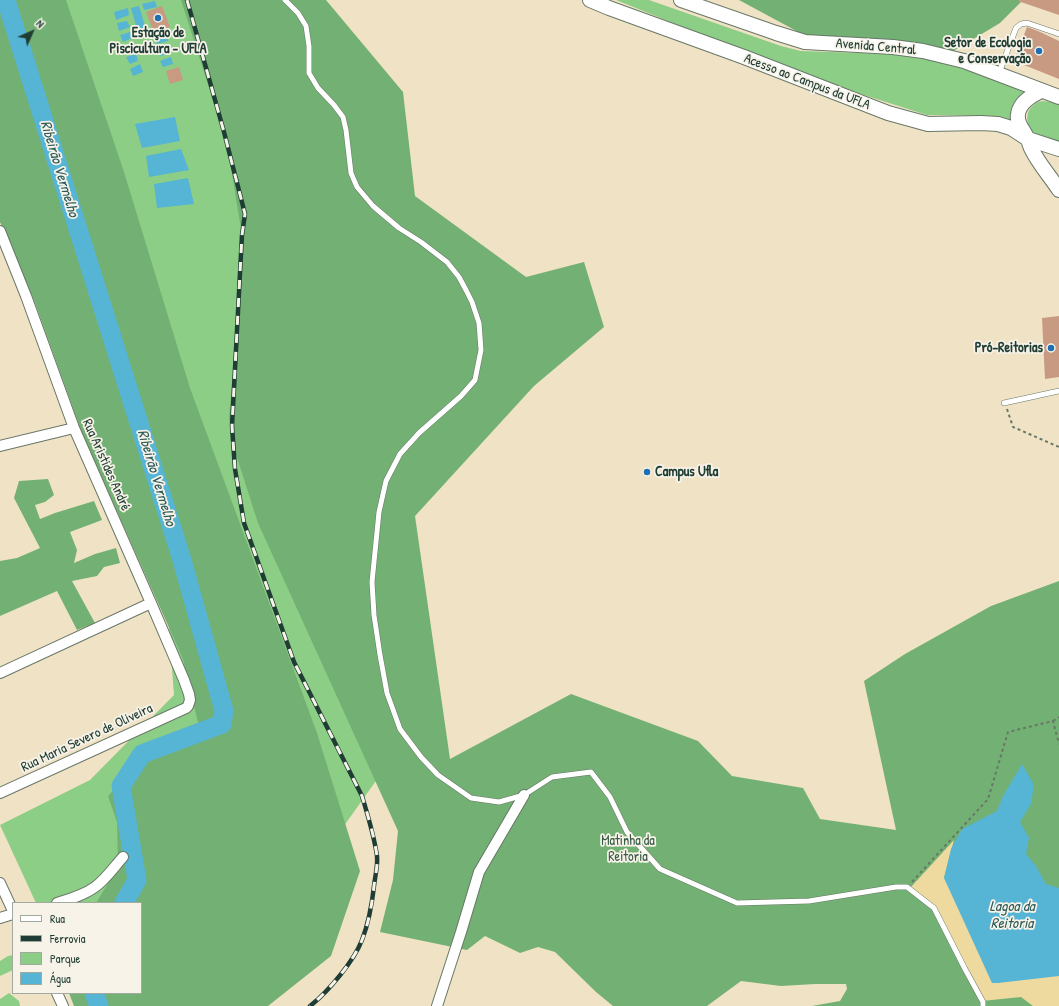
<!DOCTYPE html>
<meta charset="utf-8">
<style>
body{margin:0}
#map{position:relative;width:1059px;height:1006px;overflow:hidden;background:#f0e2c5;font-family:"Patrick Hand",sans-serif}
canvas{display:block}
.legend{position:absolute;left:12px;top:902px;width:130px;height:92px;box-sizing:border-box;background:#f7f3e8;border:1px solid #a1aaa0;margin:0;padding:5px 7px;list-style:none;font-size:12px;color:#1f3d34}
.legend li{display:flex;align-items:center;gap:8px;height:20px}
.legend b{width:20px;border:1px solid #a1aaa0}
.north{position:absolute;left:12px;top:12px;width:40px;height:40px;-webkit-text-stroke:3px #f7f3e8;paint-order:stroke;rotate:45deg;font-size:11px;font-weight:700;line-height:16px;text-align:center;color:#1f3d34}
.north::after{content:'';display:block;margin:auto;width:14px;height:18px;background:#1f3d34;clip-path:polygon(50% 0,100% 100%,50% 72%,0 100%)}
</style>
<div id="map">
<canvas width="1059" height="1006"></canvas>
<ul class="legend">
<li><b style="height:5px;background:#fff"></b>Rua</li>
<li><b style="height:5px;background:#1f3d34"></b>Ferrovia</li>
<li><b style="height:11px;background:#8dce86"></b>Parque</li>
<li><b style="height:11px;background:#56b4d4"></b>Água</li>
</ul>
<div class="north">N</div>
</div>
<script>
const ctx = document.querySelector('canvas').getContext('2d');
ctx.lineJoin = 'round';
function fillPath(path, color) {
  ctx.fillStyle = color;
  ctx.fill(path, 'evenodd');
}
function trace(path, color, width, dash) {
  ctx.strokeStyle = color;
  ctx.lineWidth = width;
  ctx.lineCap = dash ? 'butt' : 'round';
  ctx.setLineDash(dash || []);
  ctx.stroke(path);
}
function write(font, color, halo, rows, align = 'center') {
  ctx.font = font + ' "Patrick Hand",sans-serif';
  ctx.lineWidth = 3.5;
  ctx.setLineDash([]);
  ctx.textBaseline = 'middle';
  ctx.strokeStyle = halo;
  ctx.fillStyle = color;
  for (const [text, x, y, turn = 0] of rows) {
    ctx.save();
    ctx.translate(x, y);
    ctx.rotate((+turn || 0) * Math.PI / 180);
    ctx.textAlign = isNaN(turn) ? turn : align;
    if (halo) ctx.strokeText(text, 0, 0);
    ctx.fillText(text, 0, 0);
    ctx.restore();
  }
}
fillPath(new Path2D(`
 M0,0H250L385,768L290,902L141,993V903H36L0,825L90,780L174,695L166,588Z
 M616,0H649L781,46L801,51L892,54L937,61L968,70L1027,93L1012,120L999,116L927,115L804,76Z
 M1043,101L1051,102L1059,105V146C1052,143 1044,141 1038,137C1023,128 1023,104 1043,101Z
 M13,955V970L0,976V961L8,956Z
 M9,993L19,1001L20,1006H0V999Z`), '#8dce86');
fillPath(new Path2D(`
 M0,0H66L124,172L190,388L317,733L360,871L331,956L268,1006H74L69,993H141V903H96L118,867L117,822L108,796L145,757L199,727L183,659L82,433L35,303L0,222Z
 M181,0H326L403,92L415,196L526,277L584,262L604,327L534,386L415,516L450,759L571,694L698,741L732,776L803,788L820,819L896,830L864,681L905,654L991,606L1059,581V1006H812L840,1001L847,989L846,984H815L781,986L741,981L707,1006H613L596,992L555,952L538,947L520,953L485,936L467,950L380,932L393,880L398,831L258,523L233,445L229,417L237,331L242,235L227,144Z
 M739,0H1023L1000,23L945,56L929,61L918,50H818L802,34Z
 M48,479L54,495L45,502L35,505L40,519L55,513L94,501L102,520L70,532L77,550L74,563L95,554L116,548L120,563L104,567L97,576L72,581L95,623L77,630L57,591L0,616V561L17,558L40,548L14,498L19,481Z`), '#72b173');
fillPath(new Path2D(`
 M954,840L944,878L1059,975V1006H1033L1021,997L982,1001L934,905L911,887Z`), '#eeda9e');
fillPath(new Path2D(`
 M155,1L157,7L144,10L142,4Z
 M139,6L147,33L139,36L131,8Z
 M128,8L129,15L116,20L114,12Z
 M127,21L130,27L119,31L117,23Z
 M130,32L132,38L123,42L120,35Z
 M167,35L168,41L157,44L155,38Z
 M134,43L135,49L124,53L123,46Z
 M168,46L170,53L160,56L158,49Z
 M136,54L138,61L130,64L126,57Z
 M171,57L173,64L163,67L160,61Z
 M140,64L143,72L133,76L130,69Z
 M175,117L180,141L142,148L135,124Z
 M181,149L189,170L149,177L146,156Z
 M188,178L194,204L157,208L154,184Z
 M1022,764L1034,785L1031,804L1020,822L1029,838L1026,854L1036,866L1046,884L1059,888V976L998,983H992L944,878L951,849L962,829L997,811L1003,796Z`), '#56b4d4');
trace(new Path2D(`
 M6,0L182,560L224,711L222,724L142,754L121,786L137,880L124,903
 M94,993L99,1006`), '#56b4d4', 19);
fillPath(new Path2D(`
 M1019,0H1059V15L1018,1Z
 M162,6L170,27L154,33L146,12Z
 M1027,27L1038,31L1059,41V79L1014,61Z
 M179,67L183,80L170,84L166,71Z
 M1059,316V377L1045,379L1042,318Z`), '#c79a81');
const lane = new Path2D(`
 M285,0L298,13L306,26L309,46V73L318,88L334,105L343,117L346,130L351,173L357,187L373,206L399,228L421,242L447,262L459,277L466,290L472,302L479,323L481,350L475,380L461,396L419,433L400,454L386,481L379,512L372,582L374,615L380,655L387,693L400,729L421,757L438,775L471,798L499,802L524,795L552,777L591,772L610,797L627,832L660,869L737,903L809,901L896,887H907L934,908L965,969L983,1002V1006
 M999,73L1016,28L1021,24L1027,23L1059,34
 M1004,403L1059,391`);
const street = new Path2D(`
 M0,231L26,296L74,428L151,603L184,680L189,694L190,700L188,706L186,708L0,793
 M0,446L74,428
 M0,673L151,603
 M0,883L13,911
 M57,903C70,899 84,895 95,887C106,879 114,867 123,857
 M0,918L13,914
 M57,993L63,1006
 M437,1006L461,932L479,872L524,795`);
const secondary = new Path2D(`
 M590,0L609,8L744,57L888,113L928,124L981,123L998,124L1011,128L1028,139L1059,149
 M681,0L776,33L805,42L893,47L923,51L964,61L1059,97
 M1041,91C1031,96 1020,102 1018,114C1016,124 1025,131 1028,140C1029,142 1030,146 1031,148C1038,163 1050,176 1059,190`);
trace(lane, '#687767', 6);
trace(street, '#687767', 12);
trace(secondary, '#687767', 16);
trace(new Path2D(`
 M1007,409L1013,427L1059,447
 M1053,721L1059,717
 M912,882L988,799L1008,732L1053,721L1059,744`), '#687767', 2, [3, 3]);
trace(lane, '#fff', 5);
trace(street, '#fff', 10);
trace(secondary, '#fff', 14);
const rail = new Path2D(`
 M187,0L224,132L245,214L242,235L232,426L235,469L244,523L294,662L362,796C368,816 374,835 377,856C378,866 375,876 374,886C372,904 369,922 362,940C354,961 328,992 310,1006`);
trace(rail, '#1f3d34', 4.5);
trace(rail, '#f7f3e8', 3, [9]);
for (const [x, y, r, color] of [
 [158,18,4,"#1f6fb2"],
 [1039,51,4,"#1f6fb2"],
 [1051,348,4,"#1f6fb2"],
 [647,472,4,"#1f6fb2"]
]) {
  const dot = new Path2D();
  dot.arc(x, y, r, 0, 2 * Math.PI);
  ctx.fillStyle = color;
  ctx.fill(dot);
  trace(dot, '#f7f3e8', 1.5);
}
write('bold 14px', '#1f3d34', '#f7f3e8', [
 ["Estação de",158,33,"center"],
 ["Piscicultura - UFLA",158,49,"center"],
 ["Setor de Ecologia",1031,43],
 ["e Conservação",1031,59],
 ["Pró-Reitorias",1043,348],
 ["Campus Ufla",655,472,"left"]
], 'right');
write('14px', '#1f3d34', '#f7f3e8', [
 ["Avenida Central",876,47,5],
 ["Acesso ao Campus da UFLA",807,82,21],
 ["Rua Aristides André",106,465,66],
 ["Rua Maria Severo de Oliveira",87,738,-25]
]);
write('14px', '#355a44', '#f7f3e8', [
 ["Matinha da",628,841],
 ["Reitoria",628,857]
]);
write('italic 15px', '#2d5b5c', '#f7f3e8', [
 ["Ribeirão Vermelho",59,169,73],
 ["Ribeirão Vermelho",156,478,73],
 ["Lagoa da",1012,907],
 ["Reitoria",1012,924]
]);
</script>
